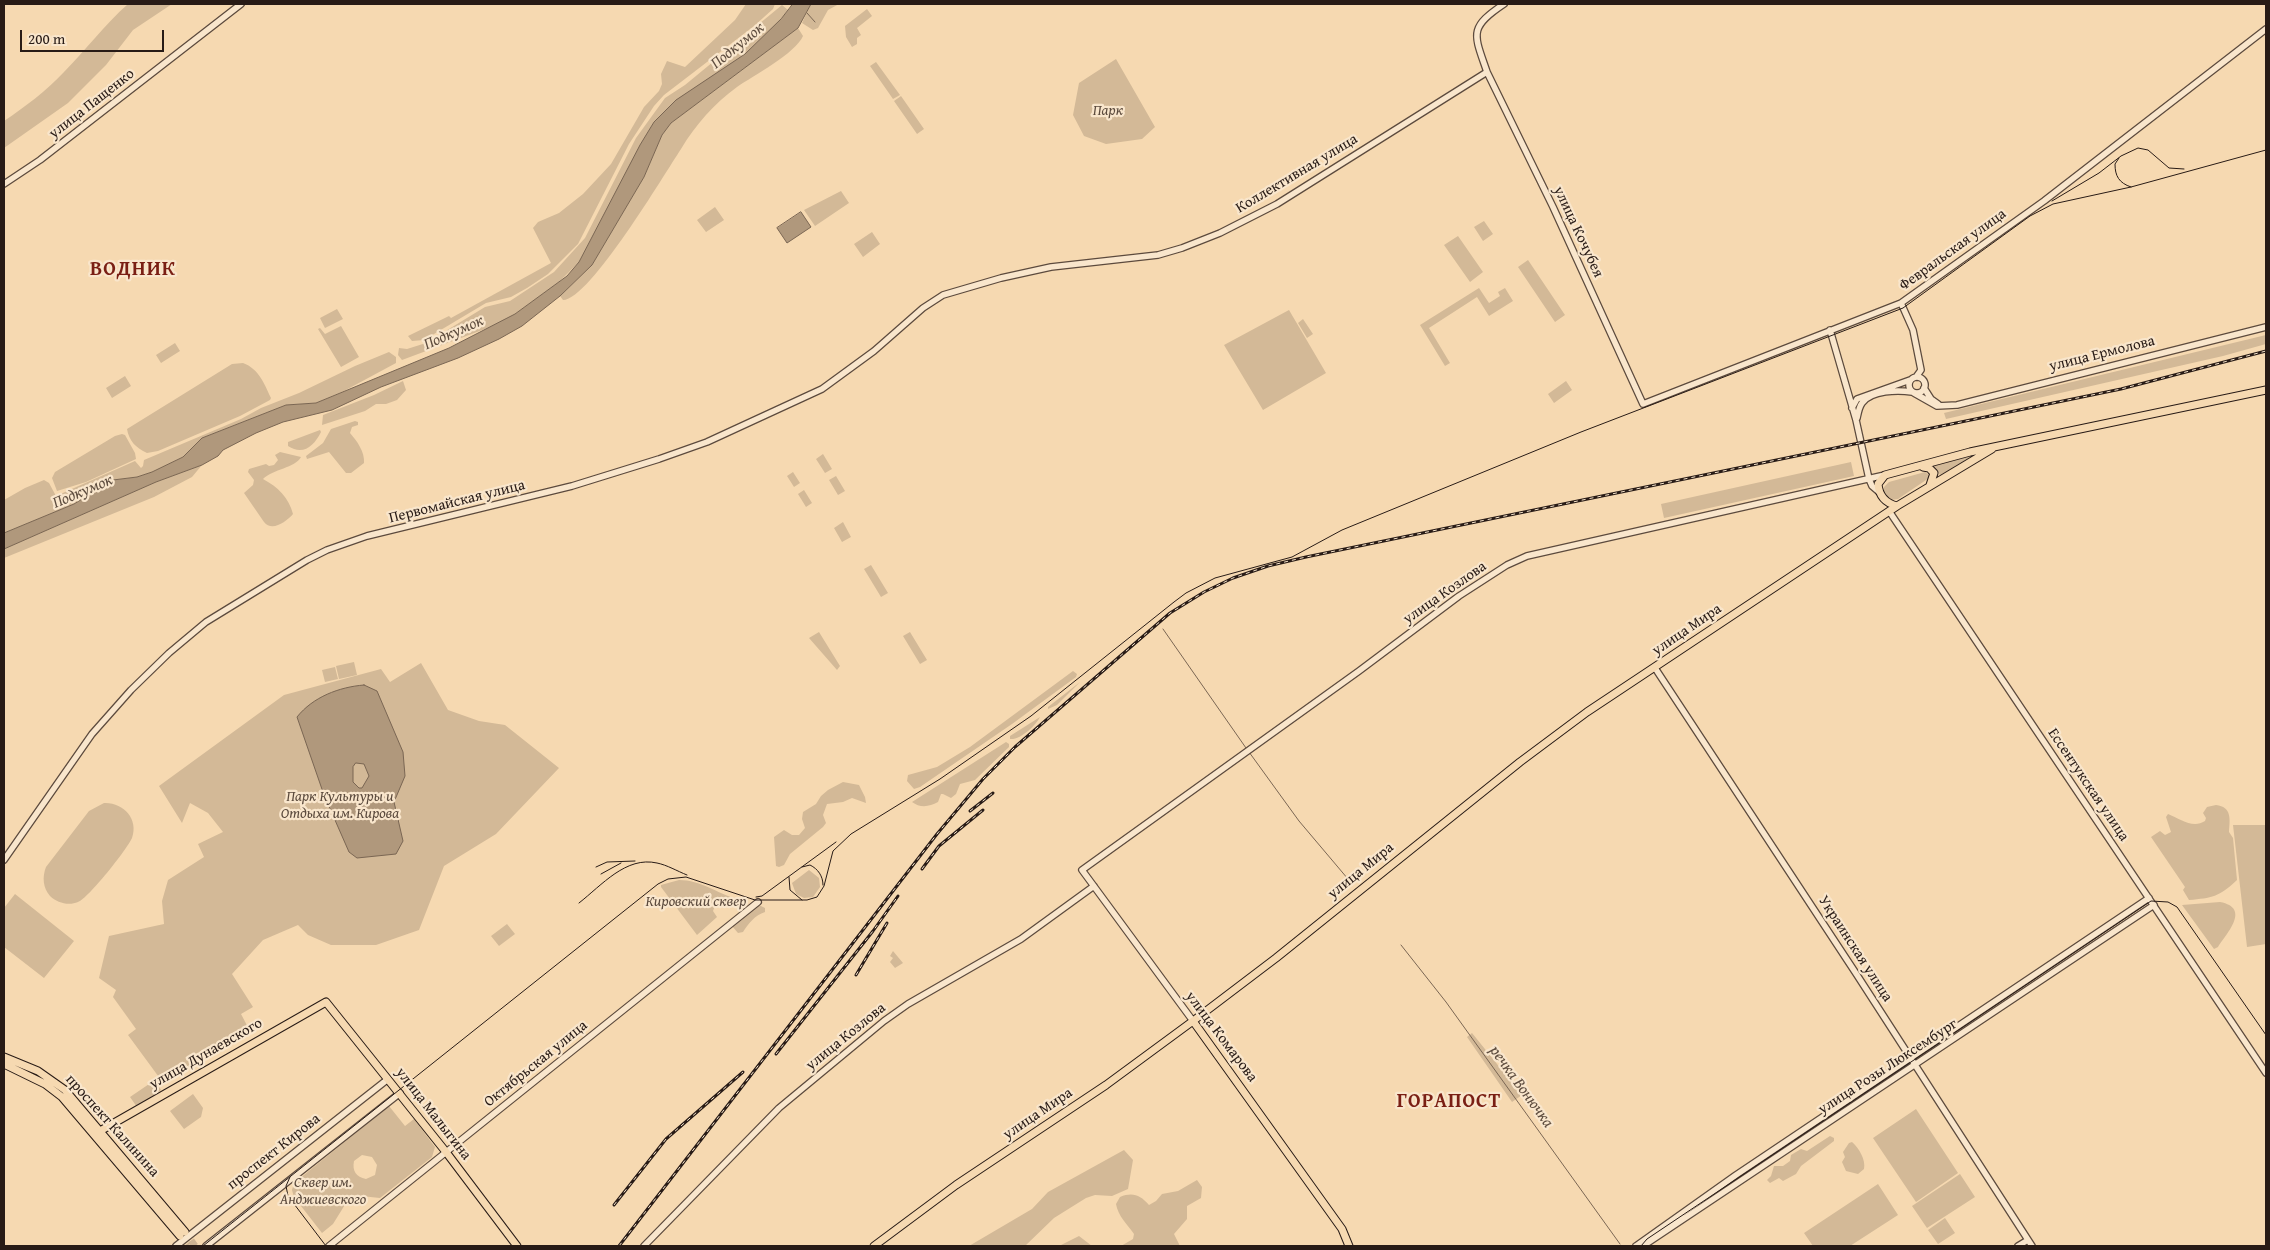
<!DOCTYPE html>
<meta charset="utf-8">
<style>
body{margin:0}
#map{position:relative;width:2270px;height:1250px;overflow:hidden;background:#f6d9b1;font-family:"Gentium Book Plus",serif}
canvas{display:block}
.frame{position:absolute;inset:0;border:5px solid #281b16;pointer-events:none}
.scale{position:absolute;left:20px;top:30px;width:144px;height:22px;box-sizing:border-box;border:2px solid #281b16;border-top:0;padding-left:6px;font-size:15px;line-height:18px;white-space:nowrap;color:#281b16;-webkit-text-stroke:4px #f9e6cc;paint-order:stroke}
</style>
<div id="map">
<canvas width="2270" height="1250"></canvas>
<div class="frame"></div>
<div class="scale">200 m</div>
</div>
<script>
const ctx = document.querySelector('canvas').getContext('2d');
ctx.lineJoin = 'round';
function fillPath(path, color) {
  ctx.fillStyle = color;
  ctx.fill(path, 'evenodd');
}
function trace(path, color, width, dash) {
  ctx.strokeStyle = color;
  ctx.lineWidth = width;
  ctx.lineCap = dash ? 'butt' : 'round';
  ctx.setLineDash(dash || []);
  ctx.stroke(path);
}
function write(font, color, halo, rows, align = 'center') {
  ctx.font = font + ' "Gentium Book Plus",serif';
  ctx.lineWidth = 4.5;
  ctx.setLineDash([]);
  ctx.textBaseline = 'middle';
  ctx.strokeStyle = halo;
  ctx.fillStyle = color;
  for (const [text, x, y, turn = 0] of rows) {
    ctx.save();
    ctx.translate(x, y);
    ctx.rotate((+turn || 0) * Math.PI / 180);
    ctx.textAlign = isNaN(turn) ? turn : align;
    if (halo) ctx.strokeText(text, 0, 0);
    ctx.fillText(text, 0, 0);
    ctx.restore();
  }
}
fillPath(new Path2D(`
 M128,4H172L133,30L106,65L68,103L4,148V121C25,107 46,91 64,72C86,50 104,25 128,4Z
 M746,4H775L773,9L754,26L664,95L654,106L629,144L578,244L548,274L527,288L511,297L486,303L424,340L412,341L408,336L449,316L451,318L551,263L533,228L538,222L559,213L583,194L611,164L644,107L659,91L662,84L661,74L667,61L685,67L735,20Z
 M811,4H839L828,10L818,28L813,30L802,23Z
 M782,5L788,10C772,31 751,51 729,66C704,84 675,98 654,122L579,262L559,282L515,314L493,326L402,360L398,355L399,348L407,349L426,343L485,307L510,301L554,272L585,238L636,138L665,98L685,85Z
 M867,9L872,16L857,28L861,35L857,38V44L852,47L846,37L845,26Z
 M798,28L803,36C796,53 753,76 737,87C714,104 696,124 681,149C665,173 589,301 563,300L560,296L592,265L644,177L662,135L671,123Z
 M1116,59L1155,127L1142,139L1106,144L1084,136L1073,115L1079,83Z
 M876,62L900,95L893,99L870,66Z
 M901,96L924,129L917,134L894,101Z
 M841,191L849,203L815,226L804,210Z
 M715,207L724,220L706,232L697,220Z
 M1484,221L1493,234L1483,241L1474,227Z
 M872,232L880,244L863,257L854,244Z
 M1458,236L1483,272L1470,282L1444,245Z
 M1528,260L1565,315L1555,322L1518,267Z
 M1479,288L1489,303L1500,296L1498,292L1505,288L1513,301L1489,316L1477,297L1429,328L1450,363L1445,366L1420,325Z
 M337,309L343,319L325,328L320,318Z
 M1289,310L1326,373L1263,410L1224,345Z
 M1303,319L1313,334L1307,338L1298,323Z
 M341,326L359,357L341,367L318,329L320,328L325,334Z
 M2266,335V344L2223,356L1946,419L1944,413Z
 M175,343L180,351L161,363L156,355Z
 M389,352L396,357V363L344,391L316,403L286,405L202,438L183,457L152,472L137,477L113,480L74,504L4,533V500L25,488L44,480L49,483L56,496L135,461L141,468L143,466L144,460L241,419L261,408L299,393L355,366Z
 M243,363C259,369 264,383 271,398L270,400L240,416L158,451L147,453C136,448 129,441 127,429L232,364Z
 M125,376L131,386L112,398L106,388Z
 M403,381L406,390L397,400L386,404H376L365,411L322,425L323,415L374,395Z
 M1566,381L1572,390L1554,403L1548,394Z
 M355,421L358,422V425L352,427L350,433C357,441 365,452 364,463L351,473H346L329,452L307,459L306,456L323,443L331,429Z
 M320,430L321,432C314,446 303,456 288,446V442Z
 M122,434L125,435L135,453L136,459L86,482L57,491L52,478L55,472L115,436Z
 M280,452L301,457C295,468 273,469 263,479C278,487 289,498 293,514C286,522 272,532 264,522L244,493L253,485L254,480L248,472L249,469L266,464L269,466L274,465L278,460L275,455Z
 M823,454L832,469L825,473L816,459Z
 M1980,454L1940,475L1937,470L1931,466Z
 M1851,462L1854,476L1664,518L1661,504Z
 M202,465L192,477L154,497L4,558V549L156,482Z
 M793,472L800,483L794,487L787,476Z
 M1925,472L1929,475V478L1898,499L1891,500L1883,494L1884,487L1889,482Z
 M836,476L845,491L838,495L829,480Z
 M804,490L812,503L806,507L798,494Z
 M843,522L851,537L842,542L834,528Z
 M871,565L888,593L881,597L864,569Z
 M819,632L840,666L837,670L809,638Z
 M910,632L927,660L920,664L903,636Z
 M354,662L357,675L339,679L336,666Z
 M421,663L448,710L479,721L505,725L559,768L496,834L444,866L419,930L376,945H331L308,935L298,925L263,940L232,974L253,1007L241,1014L251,1033L164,1084L128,1035L136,1029L113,997L116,990L99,978L109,936L164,924L162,901L168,880L204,857L198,844L223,832L208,813L190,803L182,823L159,786L284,695L381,669L390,682Z
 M335,667L338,679L325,682L322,670Z
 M1073,671L1077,674L1076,677L1012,724L920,787L914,789L907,781L908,775L937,767L970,747Z
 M1080,682L1057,705L1048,709V707Z
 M1040,717C1036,725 1021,740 1010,739V736Z
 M1006,742L1009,744V747L975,780L960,784L956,794L951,798L943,794H941L938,802C929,807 920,808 912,802Z
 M843,782L859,785L865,797L866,803L852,798L843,802L827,804L823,815L826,823L823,827L790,854L784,865L779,867L776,866L774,837L784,830L792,835H799L805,828L802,819L803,812L816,804L821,796L828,790Z
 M104,803C123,802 139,819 132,838C128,848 88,899 78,902C69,906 57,903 50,896C43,888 42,877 46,867L89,811Z
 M2216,805C2232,807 2230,819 2229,832L2233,838L2237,880C2219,897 2212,898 2189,900L2183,890L2185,887L2151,837L2160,831L2165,835L2171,832L2166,817L2168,814C2180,819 2193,829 2205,821L2206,818L2203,813L2207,807Z
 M2233,825H2266V944L2247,947Z
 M809,870L819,878L820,887L813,897L804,898L796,894L792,883Z
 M679,880C701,880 716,893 737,899L729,906L724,902L716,903L713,911L717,917L697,935L661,887V885Z
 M15,894L74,941L44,978L4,947V908Z
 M2220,902C2251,908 2227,933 2218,947L2214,949L2182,905Z
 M759,905L765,908V912C755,915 748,924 743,932L738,933L732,926Z
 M507,924L515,934L499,946L491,936Z
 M893,951L903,963L895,968L890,962L893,958L890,956Z
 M1472,1033L1522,1095L1512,1102L1467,1037Z
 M155,1080L161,1090L137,1107L130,1097Z
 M193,1094L203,1108L201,1117L184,1129L170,1111Z
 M389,1106L405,1126L414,1119L435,1147L432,1157L380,1198L351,1195L333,1224L322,1233L294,1197L292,1190L294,1183ZM362,1155L372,1157L377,1165L375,1175L366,1179C356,1177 352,1171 354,1161Z
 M1916,1109L1958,1173L1916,1202L1873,1138Z
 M1830,1136L1834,1138V1141L1801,1166L1796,1174L1783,1181L1779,1178L1770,1183L1767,1180L1771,1176L1774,1166H1783L1790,1161L1791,1155L1801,1149L1807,1151Z
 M1852,1142C1859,1148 1866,1160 1864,1169L1858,1174L1846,1171L1842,1162L1845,1157L1843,1152L1849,1143Z
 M1124,1150L1133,1160L1128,1189L1112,1196L1095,1195L1086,1198L1054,1218L1025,1246H969L1032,1209L1048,1192Z
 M1960,1174L1975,1197L1927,1228L1912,1206Z
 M1197,1180L1202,1187L1201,1198L1187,1206V1219L1174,1234L1180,1246H1121L1133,1239L1134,1234C1127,1224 1118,1216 1116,1204L1120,1197C1133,1192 1140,1195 1149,1205L1156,1201L1162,1194L1178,1191Z
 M1878,1184L1898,1215L1850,1246H1813L1804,1233Z
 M1945,1218L1955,1233L1938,1244L1928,1230Z
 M1079,1236L1092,1246H1059Z`), '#d3b997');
const water = new Path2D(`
 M793,4H811L798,28L671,123L662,135L644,177L592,265L560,296L522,326L499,339L458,358L381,387L332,410L283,422L256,433L223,450L218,456L202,465L156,482L4,549V533L74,504L113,480L137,477L152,472L183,457L202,438L286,405L316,403L449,348L515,314L567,276L579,262L640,145L654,122L676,100L745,54L781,19Z
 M801,212L811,227L787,243L777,228Z
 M364,685L377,691L403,752L405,776L394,802L403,841L396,854L357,858L349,852L324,795L297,717C313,697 339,687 364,685ZM356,763L364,764L369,776L362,788H359L353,782V767Z`);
fillPath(water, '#b0987c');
trace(water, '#7a6653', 1);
trace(new Path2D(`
 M807,13L815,22
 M1163,629L1246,748
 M1249,752L1299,821L1348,879
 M1401,945L1446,1002L1620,1244`), '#7a6653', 1);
trace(new Path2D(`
 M185,1232L195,1246
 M180,1236L187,1246`), '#cdb392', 7, [7, 3.5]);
const minor = new Path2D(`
 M1487,72L1553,207L1643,404L1901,303L2044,201L2266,29
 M4,184L40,160L241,4
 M1901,303L1913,330L1921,370L1916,377
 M1830,330L1856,420L1869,479L1872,486L1879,492
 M1909 385a8 8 0 1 1 16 0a8 8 0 1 1-16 0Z
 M1924,388L1931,399L1938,404
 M1914,393L1937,406L1957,405L2266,327
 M1852,408L1857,399L1910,380
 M1857,418C1858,413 1859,407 1862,403C1872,390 1898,390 1912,392
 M1889,511L2266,1073
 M1655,668L1857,975L2032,1246
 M4,860L92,734L131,690L169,653L206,622L307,560L327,550L367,536L572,486L659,459L707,442L822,389L874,351L923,308L943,295L1001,278L1051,267L1158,255L1182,248L1220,233L1277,204L1487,72C1474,34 1468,28 1504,4
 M1193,1021L1082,870L1359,671L1459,596L1507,565L1527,556L1885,475
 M176,1246L388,1079
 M206,1246L400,1093
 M329,1246L758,902
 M644,1246L779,1108L884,1021L908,1004L1021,939L1094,886
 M1636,1246L1649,1242L2154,905
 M1636,1246L1736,1175L2149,898
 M2018,1246L2028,1240`);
const major = new Path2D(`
 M1923,467L1929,468L1934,473L1930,485
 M1897,506C1885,503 1879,496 1878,484L1885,475L1970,452L2266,390
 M1193,1021L1342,1229L1349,1246
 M4,1057L38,1071L65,1090L185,1232
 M4,1064L45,1084L62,1097L180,1236
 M100,1131L326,1002L446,1152L517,1246
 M874,1246L956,1185L1106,1085L1193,1021L1276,958L1520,762L1587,712L1897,506L1992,449`);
trace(minor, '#5c4a3d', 8);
trace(major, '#281b16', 9);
trace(minor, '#f9e6cc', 5.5);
trace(major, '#f6d9b1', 7);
trace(new Path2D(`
 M2119,158L2115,164C2115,176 2119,183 2131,187
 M2052,201L2099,173L2121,156L2138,148L2148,150L2169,168L2184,169
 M596,867L607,862L635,861
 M802,867L810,865C818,869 823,876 823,885
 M601,874L621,863
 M789,877L790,890L802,900
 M756,897L762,896L836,842
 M579,903C602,885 626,856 657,863C667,865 677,871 687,875
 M290,1177L286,1186L288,1196L326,1246
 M203,1246L658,884L668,879L686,877L755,900H807L817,897L824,886L833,851L851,834L940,779L1031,716L1174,602L1186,593L1215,578L1292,557L1342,530L1581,432L1903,308L2030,216L2053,204L2131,187L2266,150
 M1641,1246L1647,1239L2151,901L2168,902L2177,907L2266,1035`), '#281b16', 1);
const rail = new Path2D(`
 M970,811L993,793
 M922,869L939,846L983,810
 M856,975L887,923
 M776,1054L873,931L898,896
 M614,1205L666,1139L743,1072
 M619,1246L937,834L983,779L1015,747L1170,613L1204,592L1233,578L1268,566L1306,557L2121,389L2266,351`);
trace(rail, '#281b16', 3);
trace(rail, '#f9e6cc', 1, [4]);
write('15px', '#281b16', '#f9e6cc', [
 ["улица Пащенко",92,104,-38],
 ["Коллективная улица",1297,174,-31],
 ["улица Кочубея",1578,232,65],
 ["Февральская улица",1953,250,-36],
 ["улица Ермолова",2102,354,-14],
 ["Первомайская улица",457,502,-14],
 ["улица Козлова",1445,593,-35],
 ["улица Мира",1687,630,-34],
 ["Ессентукская улица",2088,785,56],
 ["улица Мира",1361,871,-39],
 ["Украинская улица",1855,949,57],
 ["улица Козлова",846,1037,-39],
 ["улица Комарова",1221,1037,53],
 ["улица Дунаевского",206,1054,-30],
 ["Октябрьская улица",536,1064,-39],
 ["улица Розы Люксембург",1888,1067,-33],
 ["улица Малыгина",433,1114,52],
 ["улица Мира",1038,1114,-34],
 ["проспект Калинина",112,1126,48],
 ["проспект Кирова",274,1152,-38]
]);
write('italic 15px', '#5b4a3d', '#f9e6cc', [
 ["Парк",1108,111],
 ["Парк Культуры и",340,797],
 ["Отдыха им. Кирова",340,814],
 ["Кировский сквер",696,902],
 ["Сквер им.",323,1183],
 ["Анджиевского",323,1200]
]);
write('italic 16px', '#5e4d3f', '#f9e6cc', [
 ["Подкумок",738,46,-39],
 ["Подкумок",454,333,-24],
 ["Подкумок",83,492,-23],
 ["речка Вонючка",1521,1087,54]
]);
ctx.letterSpacing = '1px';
write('bold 20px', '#7a1f14', '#f9e6cc', [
 ["ВОДНИК",133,270],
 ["ГОРАПОСТ",1449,1102]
]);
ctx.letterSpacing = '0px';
</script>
